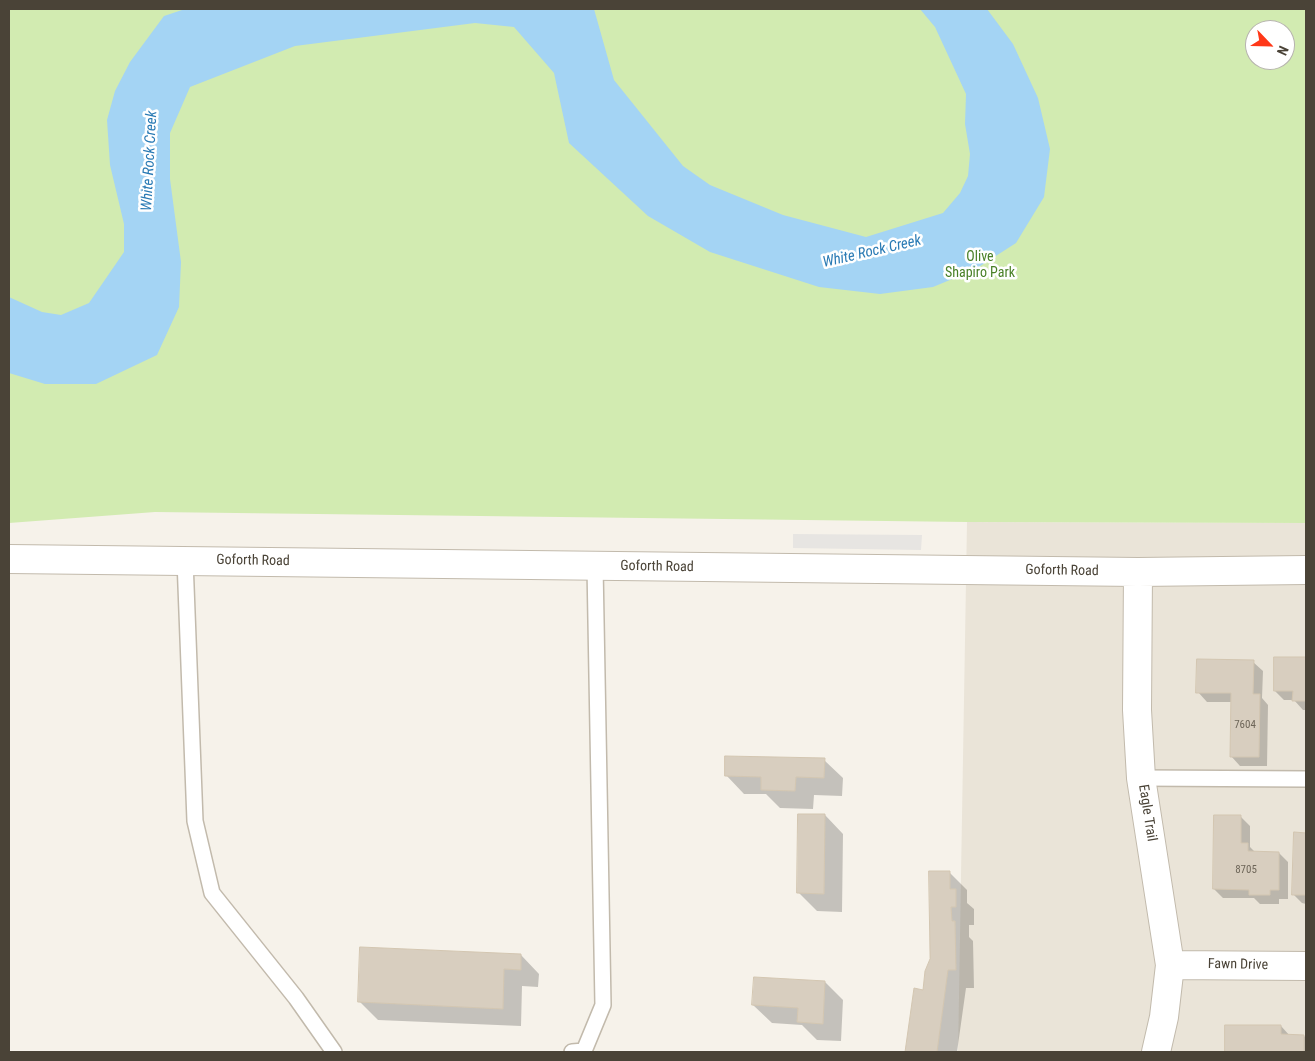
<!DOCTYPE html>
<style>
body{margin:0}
#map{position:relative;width:1315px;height:1061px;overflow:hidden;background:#f6f2ea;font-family:"Roboto Condensed",sans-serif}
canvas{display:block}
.frame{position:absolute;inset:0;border:10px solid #4a4337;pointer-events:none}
.north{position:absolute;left:1245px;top:20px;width:50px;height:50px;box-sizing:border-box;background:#fff;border:1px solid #b7b4af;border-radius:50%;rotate:114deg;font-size:14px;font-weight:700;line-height:20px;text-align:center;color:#4a4337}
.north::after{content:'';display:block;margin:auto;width:18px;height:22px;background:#ff3818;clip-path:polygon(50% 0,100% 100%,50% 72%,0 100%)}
</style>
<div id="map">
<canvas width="1315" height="1061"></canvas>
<div class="frame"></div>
<div class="north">N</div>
</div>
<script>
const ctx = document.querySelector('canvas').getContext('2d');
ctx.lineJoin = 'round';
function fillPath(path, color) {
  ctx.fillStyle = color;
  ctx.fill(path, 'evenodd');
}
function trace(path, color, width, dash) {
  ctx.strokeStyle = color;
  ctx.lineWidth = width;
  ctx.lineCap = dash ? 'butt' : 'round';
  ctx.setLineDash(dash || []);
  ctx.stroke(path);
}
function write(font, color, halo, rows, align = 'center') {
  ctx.font = font + ' "Roboto Condensed",sans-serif';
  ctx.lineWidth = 5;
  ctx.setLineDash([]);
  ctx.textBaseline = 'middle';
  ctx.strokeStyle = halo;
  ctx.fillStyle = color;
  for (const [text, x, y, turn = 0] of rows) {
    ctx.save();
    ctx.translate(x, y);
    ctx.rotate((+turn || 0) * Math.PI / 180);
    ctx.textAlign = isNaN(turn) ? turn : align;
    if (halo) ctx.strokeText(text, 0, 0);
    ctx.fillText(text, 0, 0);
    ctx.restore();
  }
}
fillPath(new Path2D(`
 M967,522L1306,523V1052H958Z`), '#eae4d8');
fillPath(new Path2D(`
 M9,9H1306V523L967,522L155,512L9,523ZM1255,30H1285V60H1255Z`), '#d2ebb1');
fillPath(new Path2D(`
 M793,534L922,535L921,550L793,548Z`), '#e7e5e2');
fillPath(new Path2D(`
 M185,9H594L614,80L683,166L710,185L783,215L866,237L943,213L960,193L968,176L970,154L965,124L966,94L935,27L920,9H987L1013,44L1038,98L1050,149L1044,197L1016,243L974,270L933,287L880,294L819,287L710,252L648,216L569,143L554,73L514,27L475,23L295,46L190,87L170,133V179L181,262L179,307L157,355L96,384H45L9,373V297L42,312L61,315L89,303L124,252V224L110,165L107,120L115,91L130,62L164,16Z`), '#a4d4f4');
fillPath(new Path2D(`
 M1276,658H1306V710H1303L1294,700H1284L1275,691Z
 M1253,662L1263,671L1262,698L1268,705L1267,766H1240L1231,756L1232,702H1207L1198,692Z
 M824,760L843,778L842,796L814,795L813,809L780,808L766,794H744L726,775Z
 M825,815L843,834L842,912L817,911L799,893Z
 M1241,817L1250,826V847L1256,853H1279L1288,862V899H1279V904H1260L1254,898H1223L1214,889Z
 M1296,834H1306V904L1302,903L1293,894Z
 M949,872L967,890V903L974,909V925H969V937L973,941L974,988H966L957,1052H907L915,989L924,991Z
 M521,955L539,974L538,987L522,986L521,1026L378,1020L359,1001Z
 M825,982L843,1000L841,1041L817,1040L802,1025L772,1023L753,1005Z
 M1226,1026H1281L1290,1036H1304L1306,1038V1052H1226Z`), '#0003');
const building = new Path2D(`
 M1274,657H1306V701H1292L1293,691H1274Z
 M1197,659L1254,660L1253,694H1260L1259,757H1230L1231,693H1196Z
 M725,756L825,758L824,778L796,777L795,791L761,790V777L725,776Z
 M798,814H825L824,894L797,893Z
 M1214,815H1241V843H1248V851L1279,852V890H1270V895H1249V890L1213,889Z
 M1294,832L1306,833V895H1292Z
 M929,871H950V889H956V907H951L952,921H955L956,970H948L937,1052H905L914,988L923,990L925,971L930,959Z
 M360,947L521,954V970L504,969L503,1009L358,1002Z
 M754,977L825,981L823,1024L797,1022L798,1008L752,1005Z
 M1225,1025H1281V1034L1304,1035V1052H1225Z`);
fillPath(building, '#d8cebf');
trace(building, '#d3c6b1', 1);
const lane = new Path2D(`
 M185,560L195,821L212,893L296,998L334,1052
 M1141,778L1306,779
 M572,1052L584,1051L603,1005L595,566`);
const street = new Path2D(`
 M9,559L1138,572L1306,570
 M1138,572L1137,710L1141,778L1170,965L1164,1017L1156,1052
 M1170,965L1306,966`);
trace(lane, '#c2baac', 18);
trace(street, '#c2baac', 30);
trace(lane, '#fff', 15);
trace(street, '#fff', 28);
write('11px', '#6e6659', null, [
 ["7604",1245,725],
 ["8705",1246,870]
]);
write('14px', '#498027', '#fff', [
 ["Olive",980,257],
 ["Shapiro Park",980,273]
]);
write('14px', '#4a4337', '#fff', [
 ["Goforth Road",253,561,1],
 ["Goforth Road",657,567,1],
 ["Goforth Road",1062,571,1],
 ["Eagle Trail",1147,813,81],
 ["Fawn Drive",1238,965,1]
]);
write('italic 15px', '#297ab4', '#fff', [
 ["White Rock Creek",150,161,-87],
 ["White Rock Creek",872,252,-13]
]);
</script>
